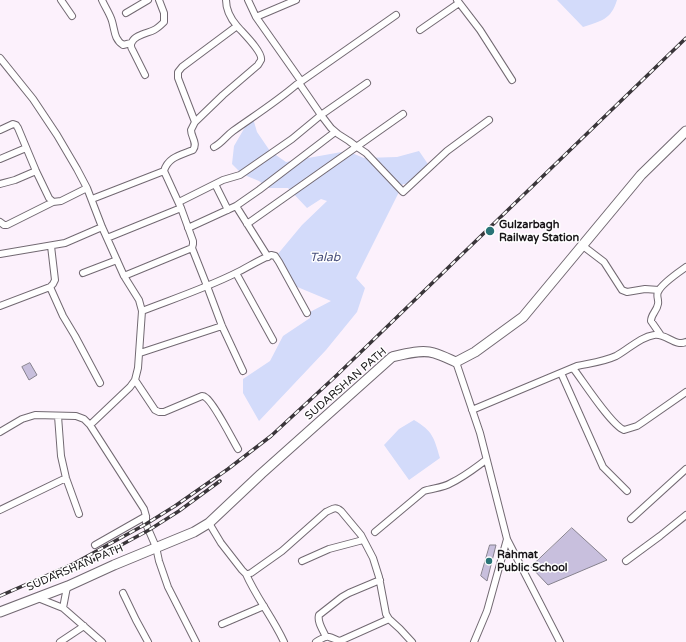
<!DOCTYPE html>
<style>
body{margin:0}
canvas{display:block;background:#fcf1fc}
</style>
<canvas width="686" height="642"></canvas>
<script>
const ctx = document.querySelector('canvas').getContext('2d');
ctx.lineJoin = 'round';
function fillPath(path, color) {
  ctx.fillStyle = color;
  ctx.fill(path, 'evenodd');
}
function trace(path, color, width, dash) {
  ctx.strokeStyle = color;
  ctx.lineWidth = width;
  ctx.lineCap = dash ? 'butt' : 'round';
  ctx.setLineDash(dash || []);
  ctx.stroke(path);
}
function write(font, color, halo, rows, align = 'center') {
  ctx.font = font + ' "Varela Round",sans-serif';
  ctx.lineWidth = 3;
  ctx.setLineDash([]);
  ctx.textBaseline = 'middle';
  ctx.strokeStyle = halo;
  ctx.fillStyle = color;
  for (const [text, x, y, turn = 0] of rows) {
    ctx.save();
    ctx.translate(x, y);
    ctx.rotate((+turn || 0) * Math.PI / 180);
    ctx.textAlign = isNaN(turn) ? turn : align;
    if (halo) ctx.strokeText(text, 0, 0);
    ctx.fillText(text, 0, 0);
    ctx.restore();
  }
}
fillPath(new Path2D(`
 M557,0H617C611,20 601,21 583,27Z
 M252,115L257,132L270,151L286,162L347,151L364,158L397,157L419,151L430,167L406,184H403L356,278L365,288L357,312L326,350L259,421L243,393V379L270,361L283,336L310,318V312L331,301L295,286L277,255L302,225L327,201L321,199L307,208L288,188H268L259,181L242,174L232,164L234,146Z
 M414,420C433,431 434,438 440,458L409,480L384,445L399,429Z`), '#d3dbfa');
const building = new Path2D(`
 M30,363L37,375L29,380L22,367Z
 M572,528L607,560L548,585L531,567Z
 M490,545H496L487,581L481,576Z`);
fillPath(building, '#c8bfdd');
trace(building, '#85818d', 1);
const street = new Path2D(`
 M61,0L72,16
 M102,0C105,7 110,14 112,21C115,31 114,39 123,45L131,43
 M248,0L256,17L296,0
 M457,0L480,30L512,80
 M126,13L148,0
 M256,17L301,81
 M420,30L459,3
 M0,58L33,99L57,135L77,169L87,188L102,227L124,276L139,300L142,311L138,368L135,380L130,387L90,425
 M145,75L133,51C131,48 130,45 132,42C135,35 148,33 154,30C158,28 161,25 164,22V13L159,0
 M299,83L321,115L331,128L338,134L349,141L357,147L366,153L403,192L447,151L489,120
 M195,122L178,78V72L182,67L237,26
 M0,130L13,124L16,125L18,128L36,171L49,198L53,202L61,201L87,188
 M214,147C222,143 226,136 233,131C254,116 276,102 296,85L396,15
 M0,159L26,148
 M0,184L15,180L36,171
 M215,184L228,210
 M92,199L164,171
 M179,202L223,180L240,175L292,139L321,115L367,83
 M236,206L268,257
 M181,208L193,241V244L192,248
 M0,222L4,225H7L53,202
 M247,224L403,114
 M188,228L236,206L259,190L335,132
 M107,238L181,208L164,171C168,157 181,155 193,150C198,143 191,137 191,130L195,122L223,95L258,65C259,63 260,62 261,60C263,52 242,32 237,26C231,19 226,10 226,0
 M583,246L604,262L622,290L627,292L645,289L659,290
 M0,254L65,243L102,227
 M83,273L117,260
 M236,273L273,340
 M124,276L192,248L207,286L222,326L243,371
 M50,287L63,316L75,336L100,383
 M0,306L50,287L53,284L55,280L51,246
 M142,311C173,299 206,288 236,273C248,267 259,260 271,255L275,256L279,262L307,313
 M660,334L651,321C651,314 657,311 658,304C659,300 656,296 658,292C661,284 679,272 686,267
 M140,353L222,326
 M456,362L480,433L507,539L560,642
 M573,368C583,381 611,425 624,430L637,426L643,422L686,392
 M561,373L603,467L627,491
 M135,380L155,410L159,412H164L202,396C203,396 204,396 205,397C213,401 232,439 238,449
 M472,410L577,366C591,363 603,362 616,356C629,349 640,337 654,335C666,333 675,347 686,342
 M58,416L61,456L66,478L79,514
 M0,432L22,419L35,415L76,416L84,419L90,425L144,509L146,516V524L156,547L159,561L168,587L196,642
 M0,510L66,478
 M631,519L686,469
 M209,523L221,543L242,570L246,574H248L251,573L282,551L326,512C333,509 335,506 341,511L361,535L373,558L379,577L386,614L389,619L400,629L412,642
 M375,532L424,491C433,488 443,488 451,483C464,477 475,468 486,460
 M95,545L146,516
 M302,561L329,549L363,540
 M626,561L660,536L686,515
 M246,574C256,597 273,618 284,642
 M123,593L136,620L148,642
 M38,598L63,608L102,642
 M63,608L67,587
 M222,624L264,606
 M326,637C323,630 317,622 319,615L342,597L349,593L380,580
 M60,642L84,626
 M316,642C320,640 324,636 329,637C333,638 336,640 340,641L389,619
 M474,642L487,611L507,539`);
const secondary = new Path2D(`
 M0,612L68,586L114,565L194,532L209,523L261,474L392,357C404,354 422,349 434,353C441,355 449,359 456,362L475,352L523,317L641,175L686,131`);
trace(street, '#726972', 8);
trace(secondary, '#726972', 11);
trace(street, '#fff', 6);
trace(secondary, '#fff', 9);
const rail = new Path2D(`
 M86,564L149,530L179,511L220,481
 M0,596L73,564L146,524L175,506L228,469L271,436L337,375L686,38`);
trace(rail, '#3a363a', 3.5);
trace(rail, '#fff', 2, [6]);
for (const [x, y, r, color] of [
 [490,231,5,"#297477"],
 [489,561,4,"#297477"]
]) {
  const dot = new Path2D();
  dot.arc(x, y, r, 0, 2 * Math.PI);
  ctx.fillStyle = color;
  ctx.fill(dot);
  trace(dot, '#fff', 1.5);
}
write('bold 11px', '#191619', '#fff', [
 ["Gulzarbagh",499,225],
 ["Railway Station",499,238],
 ["Rahmat",497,555],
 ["Public School",497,568]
], 'left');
write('11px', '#191619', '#fff', [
 ["SUDARSHAN PATH",346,384,-41],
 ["SUDARSHAN PATH",75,568,-23]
]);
write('italic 12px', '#474f7c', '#fff', [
 ["Talab",325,258]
]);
</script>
